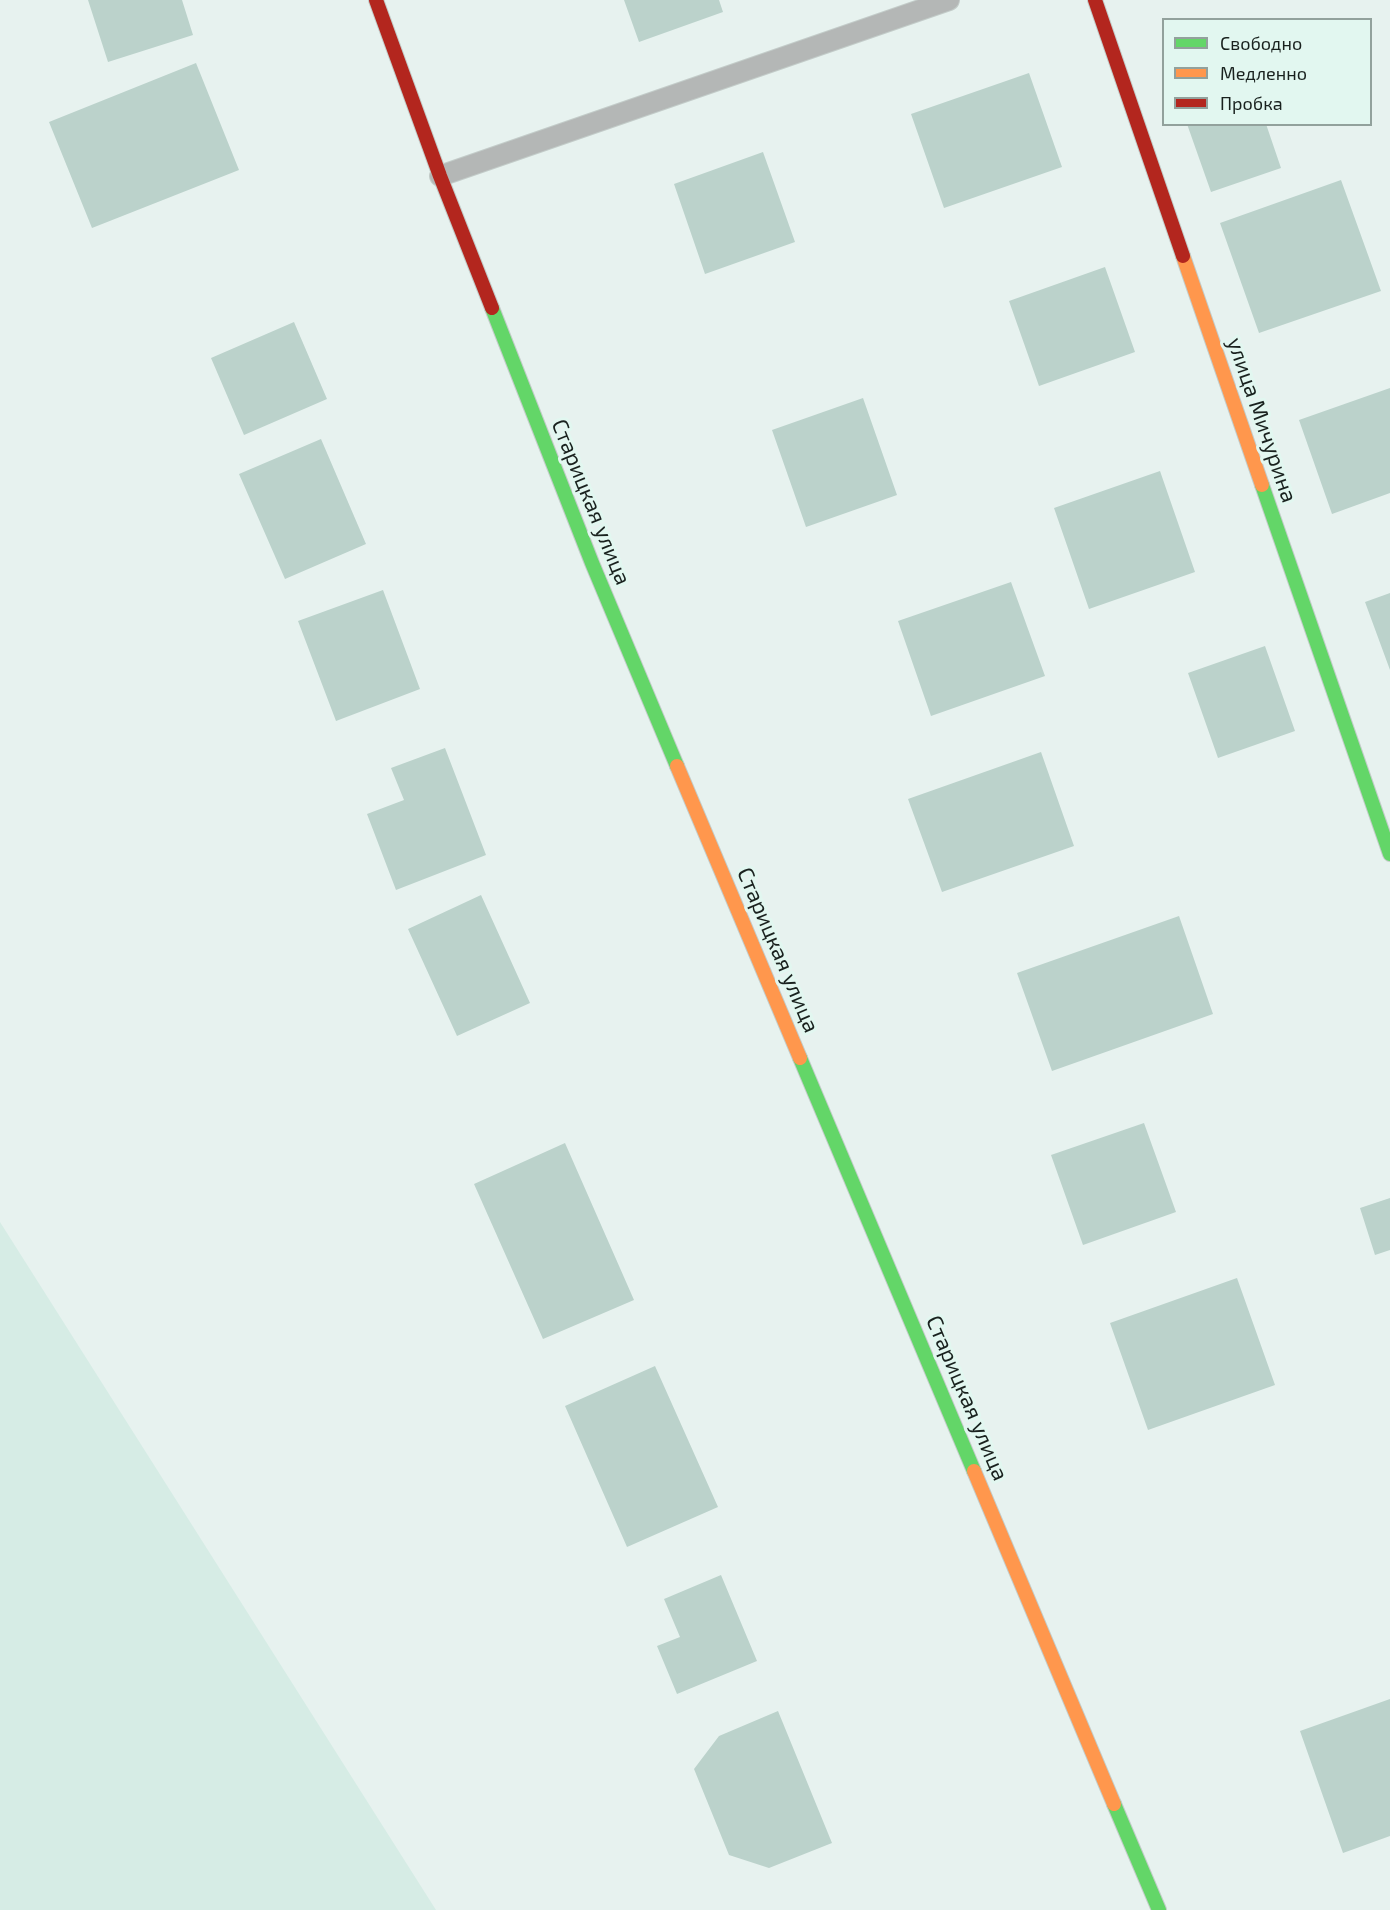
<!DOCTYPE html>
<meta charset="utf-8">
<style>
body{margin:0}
#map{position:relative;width:1390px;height:1910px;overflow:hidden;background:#e7f2ef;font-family:"Exo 2",sans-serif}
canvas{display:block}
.legend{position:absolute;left:1162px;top:18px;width:210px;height:108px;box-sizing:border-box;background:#e2f7f0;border:2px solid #92a19c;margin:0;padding:8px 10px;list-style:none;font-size:18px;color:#19211e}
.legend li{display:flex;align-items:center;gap:12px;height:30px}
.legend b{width:30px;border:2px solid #92a19c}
</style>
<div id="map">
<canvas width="1390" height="1910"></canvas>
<ul class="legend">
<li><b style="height:8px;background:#63d668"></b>Свободно</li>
<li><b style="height:8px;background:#ff974d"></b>Медленно</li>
<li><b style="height:8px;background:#b3261e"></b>Пробка</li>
</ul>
</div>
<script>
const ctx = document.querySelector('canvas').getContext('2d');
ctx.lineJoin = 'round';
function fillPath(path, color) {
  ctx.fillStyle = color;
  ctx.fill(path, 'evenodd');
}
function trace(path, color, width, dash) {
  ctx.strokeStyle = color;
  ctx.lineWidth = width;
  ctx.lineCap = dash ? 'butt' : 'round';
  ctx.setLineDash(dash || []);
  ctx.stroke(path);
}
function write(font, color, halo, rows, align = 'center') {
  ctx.font = font + ' "Exo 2",sans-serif';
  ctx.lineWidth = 6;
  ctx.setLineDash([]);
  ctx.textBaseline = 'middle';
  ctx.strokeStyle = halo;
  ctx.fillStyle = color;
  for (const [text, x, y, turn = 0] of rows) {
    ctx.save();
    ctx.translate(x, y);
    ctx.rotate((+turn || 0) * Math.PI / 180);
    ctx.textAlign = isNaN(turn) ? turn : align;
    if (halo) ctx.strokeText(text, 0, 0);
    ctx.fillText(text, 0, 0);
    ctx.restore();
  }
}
fillPath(new Path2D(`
 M0,1222L436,1910H0Z`), '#d6ece5');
fillPath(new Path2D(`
 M88,0H182L193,35L108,62Z
 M624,0H719L723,12L639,42Z
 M196,63L239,170L92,228L49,122Z
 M1029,73L1062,167L944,208L911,114Z
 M1187,124H1266L1281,168L1211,192Z
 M763,152L795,242L705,274L674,184Z
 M1341,180L1381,291L1259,333L1220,223Z
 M1105,267L1135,352L1039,386L1009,301Z
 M294,322L327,399L244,435L211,358Z
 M1390,388V493L1332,514L1299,420Z
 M863,398L897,495L806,527L772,430Z
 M321,439L366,544L285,579L239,474Z
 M1160,471L1195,572L1089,609L1054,508Z
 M1011,582L1045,676L931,716L898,621Z
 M383,590L420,689L336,721L298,621Z
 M1390,593V670L1365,602Z
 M1265,646L1295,731L1218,758L1188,673Z
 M445,748L486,855L396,890L367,814L404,800L391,768Z
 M1041,752L1074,846L942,892L908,799Z
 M481,895L530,1003L457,1036L408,929Z
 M1179,916L1213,1014L1052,1071L1017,973Z
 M1144,1123L1176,1212L1083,1245L1051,1155Z
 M565,1143L634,1300L543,1339L474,1184Z
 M1390,1198V1250L1375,1255L1360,1208Z
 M1237,1278L1275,1385L1148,1430L1110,1323Z
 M655,1366L718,1507L627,1547L565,1406Z
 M721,1575L757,1661L677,1694L657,1646L680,1637L664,1599Z
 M1390,1699V1836L1343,1853L1300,1731Z
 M778,1711L832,1843L769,1868L729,1855L694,1769L719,1736Z`), '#bbd2cb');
const lane = new Path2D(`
 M440,176L949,0`);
const fast = new Path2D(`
 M492,308L592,563L677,766
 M1262,485L1390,854
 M800,1058L974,1471
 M1114,1804L1159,1910`);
const slow = new Path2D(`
 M1183,256L1262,485
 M677,766L800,1058
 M974,1471L1114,1804`);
const jam = new Path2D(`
 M376,0L440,176L492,308
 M1095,0L1183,256`);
trace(lane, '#c3ccc9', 22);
trace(fast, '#c3ccc9', 16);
trace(slow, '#c3ccc9', 16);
trace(jam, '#c3ccc9', 16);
trace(lane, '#b4b7b6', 20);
trace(fast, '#63d668', 14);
trace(slow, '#ff974d', 14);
trace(jam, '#b3261e', 14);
write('22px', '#19211e', '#e2f7f0', [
 ["улица Мичурина",1262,420,71],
 ["Старицкая улица",591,502,68],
 ["Старицкая улица",778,950,67],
 ["Старицкая улица",967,1398,67]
]);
</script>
